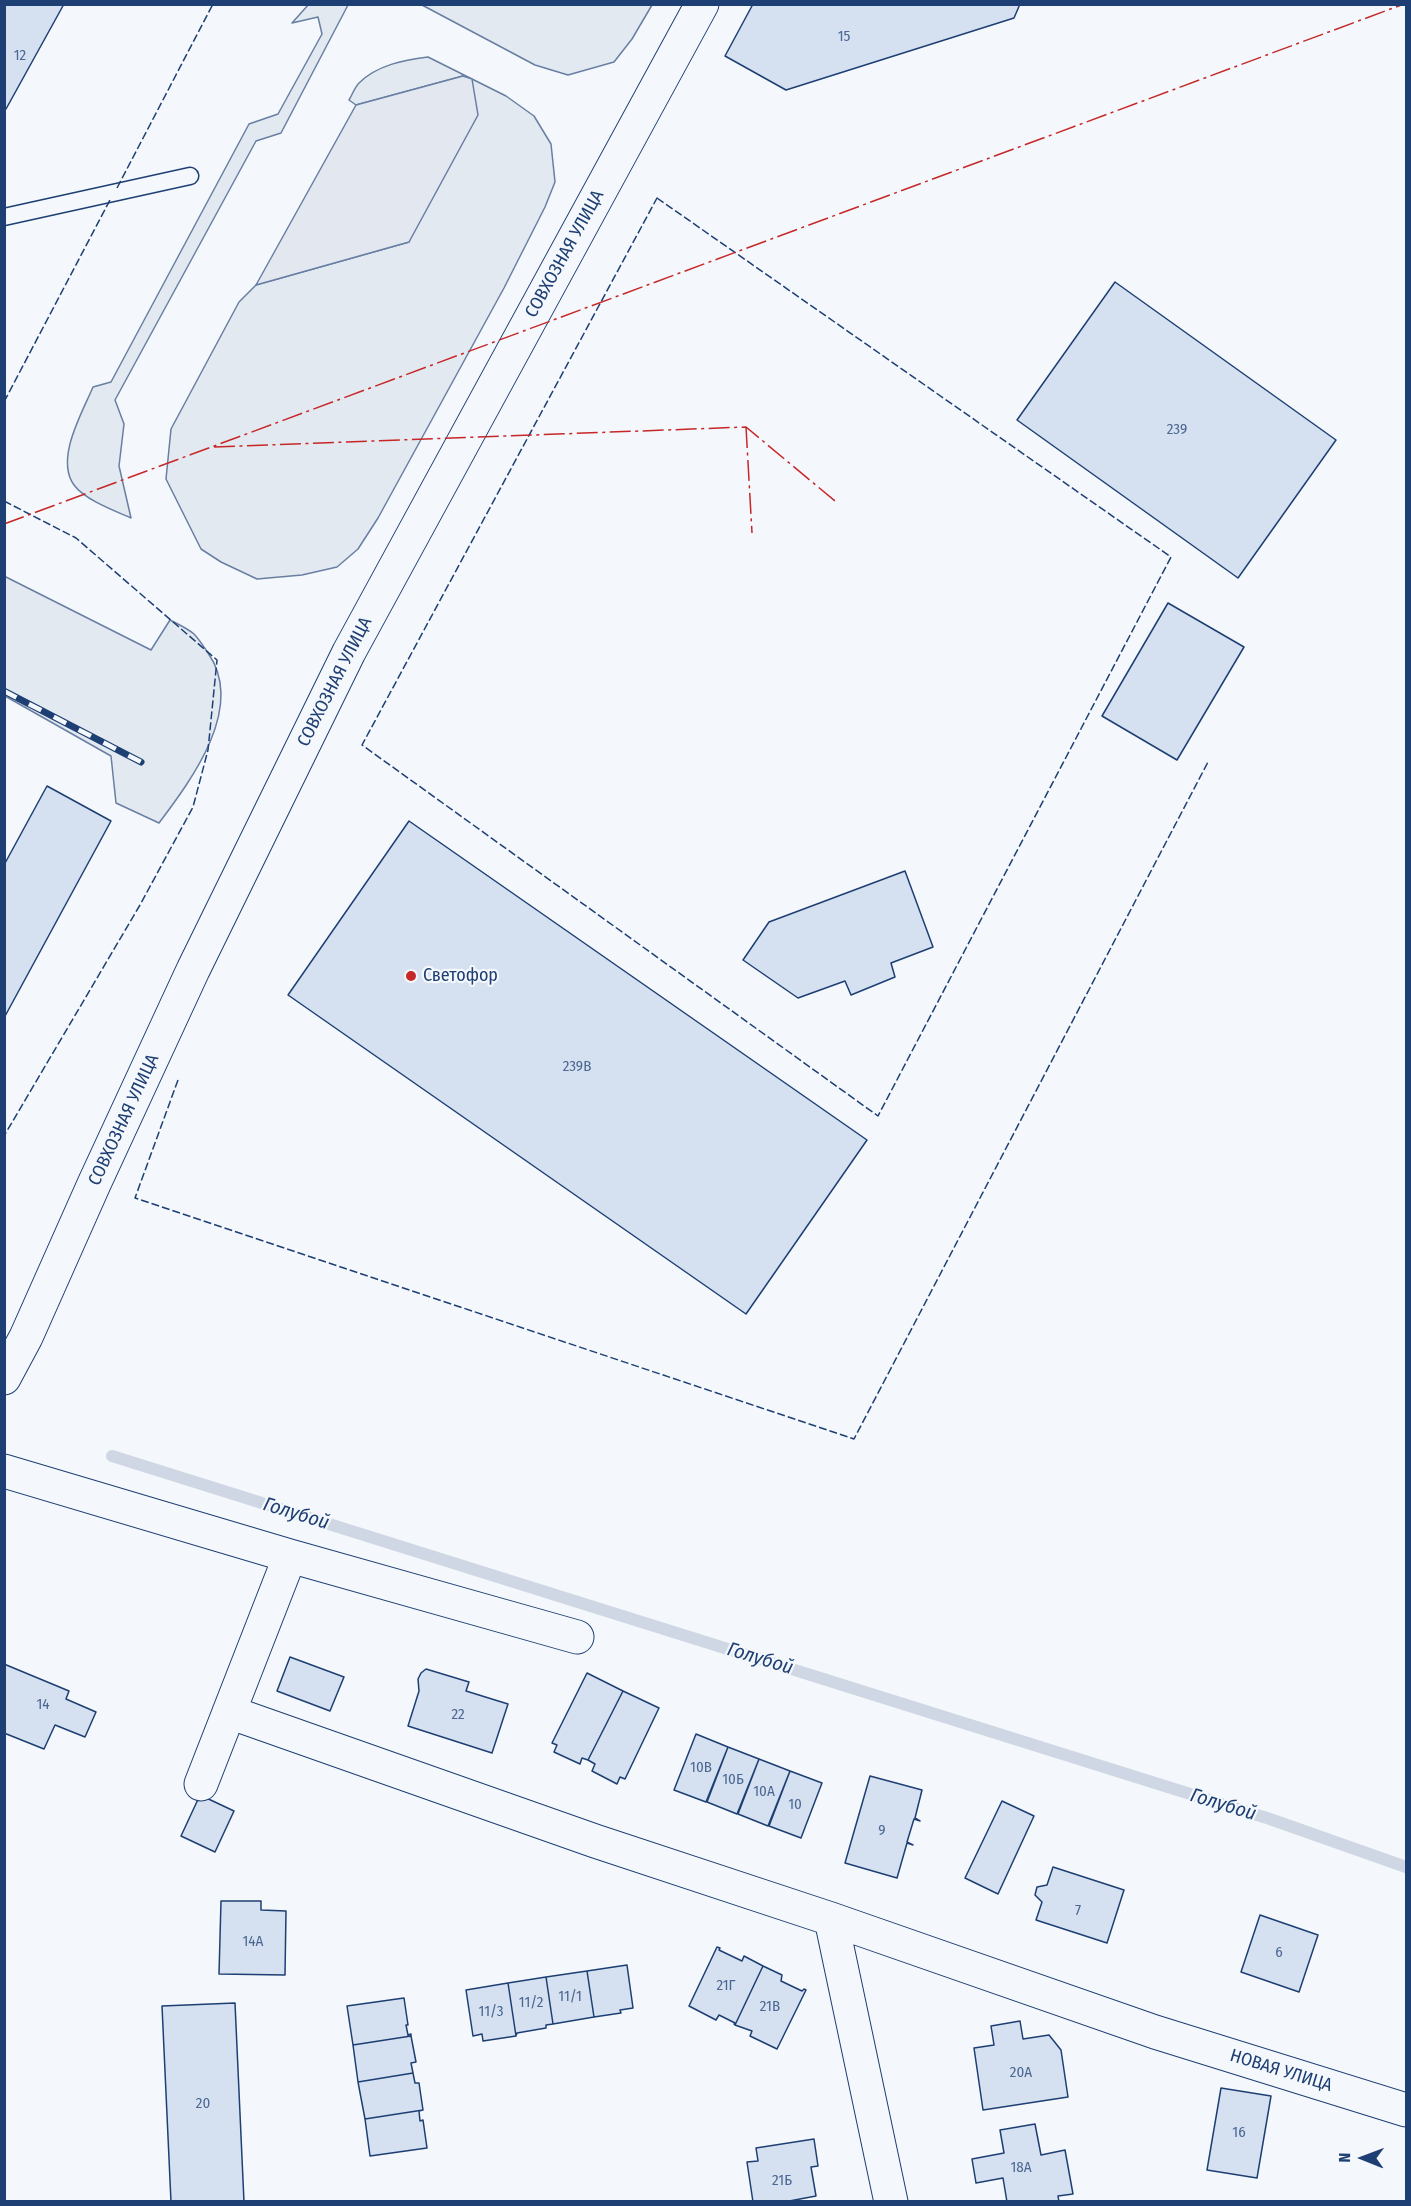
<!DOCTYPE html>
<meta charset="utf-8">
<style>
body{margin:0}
#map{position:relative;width:1411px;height:2206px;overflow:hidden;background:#f4f7fb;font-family:"Fira Sans Condensed",sans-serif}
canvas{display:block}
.frame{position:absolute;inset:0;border:6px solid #1d3f73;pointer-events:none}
.north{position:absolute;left:1333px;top:2128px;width:60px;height:60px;-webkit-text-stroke:4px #f4f7fb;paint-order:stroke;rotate:271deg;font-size:16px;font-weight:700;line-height:24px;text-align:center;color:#1d3f73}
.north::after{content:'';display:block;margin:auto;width:21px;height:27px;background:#1d3f73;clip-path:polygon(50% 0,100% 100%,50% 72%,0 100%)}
</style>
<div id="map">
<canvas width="1411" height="2206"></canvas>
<div class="frame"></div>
<div class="north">N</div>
</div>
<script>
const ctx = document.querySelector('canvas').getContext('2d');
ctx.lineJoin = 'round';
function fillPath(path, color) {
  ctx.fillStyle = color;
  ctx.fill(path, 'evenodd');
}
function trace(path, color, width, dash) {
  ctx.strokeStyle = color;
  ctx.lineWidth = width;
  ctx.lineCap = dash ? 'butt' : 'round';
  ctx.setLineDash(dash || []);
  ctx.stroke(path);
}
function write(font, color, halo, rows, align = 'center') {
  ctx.font = font + ' "Fira Sans Condensed",sans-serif';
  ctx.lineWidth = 4.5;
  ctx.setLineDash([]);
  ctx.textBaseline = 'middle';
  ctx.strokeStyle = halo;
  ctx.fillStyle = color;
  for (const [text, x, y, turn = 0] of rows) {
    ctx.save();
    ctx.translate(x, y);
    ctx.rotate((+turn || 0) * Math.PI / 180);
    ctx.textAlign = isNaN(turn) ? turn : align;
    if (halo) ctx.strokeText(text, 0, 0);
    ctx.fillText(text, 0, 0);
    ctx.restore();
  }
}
const green = new Path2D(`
 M309,4L348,5L281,133L256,141L115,400L124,424L119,466L131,518C115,511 85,500 74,485C55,459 82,413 93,387L111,382L249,124L278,114L322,34L318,17L292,23Z
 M422,5L652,4V5L632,39L614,62L568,75L535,65Z
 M428,57L506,96L534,116L551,144L555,182L545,207L504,288L378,518L358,549L337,567L302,575L257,579L221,562L201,549L166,479L171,429L239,302L256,285L409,242L463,76L356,105L349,100C352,95 355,87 359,83C377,65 404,60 428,57Z
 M4,576L151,650L170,620C178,624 187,628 194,634C199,639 204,647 208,653C246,707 192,779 159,823L116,803L111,756L5,696Z`);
fillPath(green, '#e3e9f0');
trace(green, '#687fa3', 1.5);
const parking = new Path2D(`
 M463,76L472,79L478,115L409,242L256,285L356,105Z`);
fillPath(parking, '#e3e8f0');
trace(parking, '#687fa3', 1.5);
trace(new Path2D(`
 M112,1456L1270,1819L1406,1867`), '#cfd7e4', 12);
const building = new Path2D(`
 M4,4H64L6,109L4,108Z
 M753,4H1020L1014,18L786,90L725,56Z
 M1115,282L1336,440L1238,578L1017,420Z
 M1168,603L1244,647L1177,760L1102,716Z
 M47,786L111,821L4,1018V865Z
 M409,821L867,1140L746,1314L288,995Z
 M905,871L933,947L891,963L895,977L851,995L845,981L798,998L743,960L769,922Z
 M290,1657L344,1677L330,1711L277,1691Z
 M4,1664L69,1691L66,1699L96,1712L85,1737L55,1725L44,1749L4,1733Z
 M426,1669L469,1682L466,1691L508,1704L492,1753L408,1726L419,1691L418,1679L421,1673Z
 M587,1673L623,1691L588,1760L582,1758L580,1764L554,1752L557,1745L552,1743Z
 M623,1691L659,1708L625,1779L620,1777L617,1784L592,1771L595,1764L588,1760Z
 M696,1734L728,1747L706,1802L674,1790Z
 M728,1747L759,1759L737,1814L707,1802Z
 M759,1759L790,1771L768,1826L738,1814Z
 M790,1771L822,1783L801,1838L769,1826Z
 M870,1776L922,1790L915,1818L920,1821L914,1819L907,1842L913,1845L907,1843L897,1878L845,1863Z
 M200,1795L234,1811L215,1852L181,1836Z
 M1002,1801L1034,1816L998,1894L965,1878Z
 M1053,1867L1124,1890L1107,1943L1036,1920L1042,1902L1035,1895L1037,1887L1047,1885Z
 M221,1901H261V1910L286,1911L285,1975L219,1974Z
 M1260,1915L1318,1935L1299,1992L1241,1972Z
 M717,1947L720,1948L719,1950L742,1961L744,1956L763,1966L735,2025L734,2024L735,2023L719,2015L716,2020L689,2006Z
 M627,1965L633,2008L620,2010L621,2013L594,2017L587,1971Z
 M763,1966L782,1975L781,1981L802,1991L804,1989L806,1990L777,2049L750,2036L752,2031L735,2025Z
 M587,1971L594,2017L553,2024L546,1977Z
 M546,1977L553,2024L546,2025V2028L517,2033L516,2036L508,1983Z
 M508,1983L516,2036L483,2041L482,2034L473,2036L466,1990Z
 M404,1998L408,2025H406L408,2035L411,2034V2036L353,2045L347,2006Z
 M235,2003L244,2202H171L162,2006Z
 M1020,2021L1023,2039L1049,2035L1061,2050L1068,2097L983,2110L974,2048L994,2045L991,2026Z
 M411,2036L416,2062L411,2063L413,2073L358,2082L353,2045Z
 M413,2073L415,2083H419L423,2110L365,2119L358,2082Z
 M1221,2088L1271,2096L1257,2178L1207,2170Z
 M423,2110L419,2111L420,2121L423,2120L427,2148L370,2156L365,2119Z
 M1035,2124L1041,2155L1065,2150L1073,2194L1058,2196L1059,2202H1007L1003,2178L976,2183L972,2159L1004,2153L1000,2130Z
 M814,2139L818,2166L811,2167L816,2196L784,2202H753L747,2162L758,2161L756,2148Z`);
fillPath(building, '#d5e0f0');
trace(building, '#1d3f73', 1.5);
const service = new Path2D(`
 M4,217L190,176`);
const minor = new Path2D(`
 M4,1378L26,1337L94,1184L193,970L349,652L702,4
 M4,1471L290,1556L577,1637
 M229,1712L595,1841L831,1919L1155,2032L1406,2110
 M201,1784L290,1556
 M831,1919L891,2202`);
trace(service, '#1d3f73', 19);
trace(minor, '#1d3f73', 35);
trace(service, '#f4f7fb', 16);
trace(minor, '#f4f7fb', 33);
const rail = new Path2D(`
 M4,691L141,762`);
trace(rail, '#1d3f73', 7);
trace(rail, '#f4f7fb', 4.5, [14]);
trace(new Path2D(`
 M117,188L213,4
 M657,198L1171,557L878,1116L362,745Z
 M4,402L111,198
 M4,501L76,538L217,660L208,750L193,807L140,905L4,1136
 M178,1080L135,1198L854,1439L1208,762`), '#1d3f73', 1.5, [8, 3]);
trace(new Path2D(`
 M746,427L752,533
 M214,447L746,427L835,501
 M4,524L1404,4`), '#c62828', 1.5, [21, 4.5, 3, 4.5]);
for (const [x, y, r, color] of [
 [411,976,6,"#c62828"]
]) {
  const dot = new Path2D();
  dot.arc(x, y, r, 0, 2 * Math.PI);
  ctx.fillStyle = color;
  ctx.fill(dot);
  trace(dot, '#f4f7fb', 2);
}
write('15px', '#4b6792', null, [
 ["15",844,37],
 ["12",20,56],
 ["239",1177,430],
 ["239В",577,1067],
 ["14",43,1705],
 ["22",458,1715],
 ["10В",701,1768],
 ["10Б",733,1780],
 ["10А",764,1792],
 ["10",795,1805],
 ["9",882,1831],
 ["7",1078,1911],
 ["14А",253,1942],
 ["6",1279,1953],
 ["21Г",726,1986],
 ["11/1",570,1997],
 ["11/2",531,2003],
 ["21В",770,2007],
 ["11/3",491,2012],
 ["20А",1021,2073],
 ["20",203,2104],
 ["16",1239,2133],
 ["18А",1021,2168],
 ["21Б",782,2181]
]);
write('18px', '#1d3f73', '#f4f7fb', [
 ["СОВХОЗНАЯ УЛИЦА",565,254,-61],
 ["СОВХОЗНАЯ УЛИЦА",335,682,-63],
 ["СОВХОЗНАЯ УЛИЦА",124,1120,-65],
 ["НОВАЯ УЛИЦА",1281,2071,17]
]);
write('18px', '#1d3f73', '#f4f7fb', [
 ["Светофор",423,976]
], 'left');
write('italic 20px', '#1d3f73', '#f4f7fb', [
 ["Голубой",296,1514,17],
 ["Голубой",760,1659,17],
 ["Голубой",1223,1805,17]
]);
</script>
